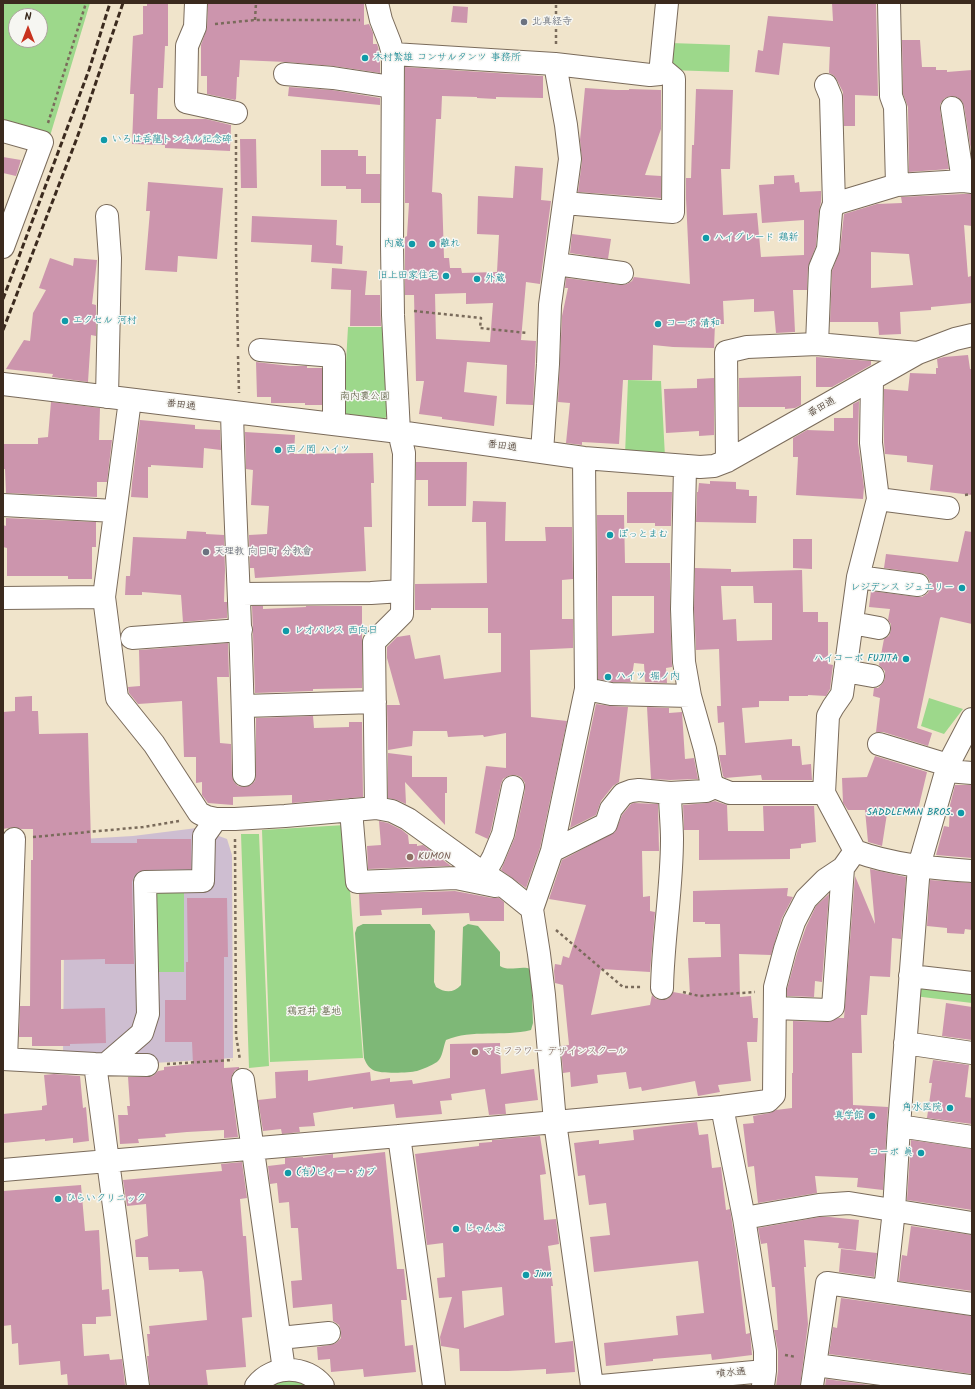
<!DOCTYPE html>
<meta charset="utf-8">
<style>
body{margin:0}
#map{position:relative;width:975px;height:1389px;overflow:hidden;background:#f0e4cb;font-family:Kalam,sans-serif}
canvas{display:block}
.frame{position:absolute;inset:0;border:4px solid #3b2a1e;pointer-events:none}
.north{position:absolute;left:8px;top:8px;width:40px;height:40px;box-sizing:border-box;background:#f6f6f2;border:1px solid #aba49d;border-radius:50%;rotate:0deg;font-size:11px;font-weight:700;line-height:16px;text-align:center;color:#3b2a1e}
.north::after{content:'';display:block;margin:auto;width:14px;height:18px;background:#c8321e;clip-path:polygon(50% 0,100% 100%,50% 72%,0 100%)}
</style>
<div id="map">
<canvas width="975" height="1389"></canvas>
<div class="frame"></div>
<div class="north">N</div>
</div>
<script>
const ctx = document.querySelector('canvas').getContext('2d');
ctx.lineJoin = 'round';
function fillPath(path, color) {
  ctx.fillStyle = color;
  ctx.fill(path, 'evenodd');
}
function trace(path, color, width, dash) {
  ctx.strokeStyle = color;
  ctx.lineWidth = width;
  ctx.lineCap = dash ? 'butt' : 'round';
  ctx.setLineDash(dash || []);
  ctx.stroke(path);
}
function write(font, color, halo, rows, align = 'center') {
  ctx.font = font + ' Kalam,"Klee One",sans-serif';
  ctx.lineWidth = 3;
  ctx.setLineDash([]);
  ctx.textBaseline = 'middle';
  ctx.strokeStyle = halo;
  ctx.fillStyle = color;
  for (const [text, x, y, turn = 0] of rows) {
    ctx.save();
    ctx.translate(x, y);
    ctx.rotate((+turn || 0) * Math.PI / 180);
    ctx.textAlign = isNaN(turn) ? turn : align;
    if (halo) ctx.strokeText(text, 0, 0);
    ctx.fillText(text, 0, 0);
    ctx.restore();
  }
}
fillPath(new Path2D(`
 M197,828L227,839L232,855L233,1058L154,1063L63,1055L65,840L133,836Z`), '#cebed1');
fillPath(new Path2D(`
 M5,3H90L50,136L3,122V5ZM16,16H40V40H16Z
 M670,43L730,45L729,72L669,70Z
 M348,327H386L387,416L384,419L343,416Z
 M628,380L661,381L665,457L625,455Z
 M929,698L963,709L944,734L921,726Z
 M345,825L363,1058L270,1062L262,830Z
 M241,834H259L269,1066L249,1068Z
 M148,889H184V972H149Z
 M916,985L972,991V1003L914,996Z
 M287,1377L313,1386H266Z`), '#9dd88b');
fillPath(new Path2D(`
 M363,924H430L435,931L434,982L436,987C445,993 454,993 461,985L463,927L468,924L478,926L500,952V966C509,972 521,965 531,969L533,1023L531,1030C503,1037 472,1029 446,1040C443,1047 443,1057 437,1062C431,1066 423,1069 417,1071C408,1073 381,1074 373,1070C368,1067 366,1063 364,1058L355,933L357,927Z`), '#7eb877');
fillPath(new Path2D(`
 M147,3H168V46H165L163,88H158L157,119H206L231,125L230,151L165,148V145L132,144L134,94H130L133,36L143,34V6H147Z
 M208,3H364V25L369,24L373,33V44H377L378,47L380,56V73L334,66L286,62L240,60L239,77H237L236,99L235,100L207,94V76H201V45L207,28Z
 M832,3H876L878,96L855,95V126H844L843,92L836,78L833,75L829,73L830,47L783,43L779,75L755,72L758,50L763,51L768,16L833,21Z
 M453,6L468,7L467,23L451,22Z
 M902,40H920L922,67H936V70H947V72L972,70V157L964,106L962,101L957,97L951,96L945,98L940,104V110L949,169L909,172L908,107L903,94Z
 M405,67L543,76V98L496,97V99L477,98V97L442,96L441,119H436L432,192L441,193V194H442L444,258H449L450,268H461L462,273L497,272L499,235L477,234L478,196L513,198L515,166L543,168L541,200L551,201L540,284L526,282L521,340L536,341L533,405L506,404L507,365L467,362L464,392L497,396L494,426L442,419V417L419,414L424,381H416L414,295H405V237L407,236L409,203H405ZM466,293V304L493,303L490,342L436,339L435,294Z
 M289,87L332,90L380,98V105L288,96Z
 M585,88L616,90H629V89L661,90V129L645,175L661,176V198L578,192L582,161L580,140Z
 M696,89L733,90L730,169H721L723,215L757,213L761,257L804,255V220L762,223L759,185L774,184V176L794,175L795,183L799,182L800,192L821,191V202L819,211L816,246L808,267L807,290H793L795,332L776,333L774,311L754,312V299L723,301L724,324H715L714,348L673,347L653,345L652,380H623L619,444L582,442V445L566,443L570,403L558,402L562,316L568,288H565L566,278L620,285L627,284L632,281L634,277L690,284L686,199V178H691L692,145H694Z
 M240,139H256L257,188H241Z
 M321,150H358V156H366V174H380V203H361V189H346V186H321Z
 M3,157L21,160L16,176L3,173Z
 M148,182L223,188L217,259L178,256L177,272L145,270L150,211H146Z
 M963,194H972V226L964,225L968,277L971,276L972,303L931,307V310L900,312L901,334L879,335L878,322H830L832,271L840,250L844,214L877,204L902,203L901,197ZM871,252L909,254L913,285L871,288Z
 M252,216L337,220L336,245L343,246L342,264L311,262L312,245L251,242Z
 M572,234L611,239L608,259L570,253Z
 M50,258L73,266L74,258L97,260L92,304L96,305V336L91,335L88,382L52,377L53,374L6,369L24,340L30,341L33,313L46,290L39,288Z
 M332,268L367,271L365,295H380L381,326H350L351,290L331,289Z
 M968,355L970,369H972V495L930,490L933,465L907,462V456L885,454L884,442V389L908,391L910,373L936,374V368H938L937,359L944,357Z
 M816,357L871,361V365L832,387H816Z
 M256,362L290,366H307V368H322V405H305V403H271V397H257Z
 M801,376V405L795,408L785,409V407H739V378Z
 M714,378V435L699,436V431L666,433L664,389L697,388V379Z
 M859,401L858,443L864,487L863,499L796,495L798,457H793V438L807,430L834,431V418H853V404Z
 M51,402L100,408L99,440H112L107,482H97V497L6,493L5,469H3V444H38V438L48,437Z
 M140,420L195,425V429L220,430L221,450L204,448L203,468L151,465V467H148V498L131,497L132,483Z
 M245,432L295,435L294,454L373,453L374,483H371L372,527H364L366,571L255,578L254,568H250L249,535L267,534L269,506L251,505L253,470L246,469Z
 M416,462H467L466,506H428V480H416Z
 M710,481L736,482V489L749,490V496H757L756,523L696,522L697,492H698L699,483L710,484Z
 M627,492H672L671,526H655V523H627Z
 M473,501L506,502L505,541H546L545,527H572L573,579L562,580V619H573V648L530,650L531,717L567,721L540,848L526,888L501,870L515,837L525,790V783L521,777L516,775H510L503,779L501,784L491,830L488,839L475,833L486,766L506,768V733L484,737L483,735L448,737L447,731H413L412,746L388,750L387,705H400L387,658V647L397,637L410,635L415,659L440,655L444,679L501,672V633H488V608H431V610H415V584L487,583L486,522H472Z
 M597,515H624L625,563H670V609L672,667L666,668L667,683L645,682L644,664L634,663L631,682H612L598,679ZM612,596H654V633L612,636Z
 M6,518L96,522V547H92V579H68V576H7V548L3,547V525L6,526Z
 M187,531L206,532V534L224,535L225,570L224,602H227V618L183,622L181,595L142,592V595H125L126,576H130L133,537L186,539Z
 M965,531L972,532V624L941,617L940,618L917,728L932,733L928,746L883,732H876L880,698L873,696L874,688H878L882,684L885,679V671L879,665L884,639L889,636L891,630V624L888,620L890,609L869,607L871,591L917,597H922L928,593L930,586V581L926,575L920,573L884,568L886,554L958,562Z
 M793,539H812V569L793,568Z
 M695,568L731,569V572L802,570L803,612H818V622H828V664L833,665L830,689L826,696L808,695V696H789V701H759V707L742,708L745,743L792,739V746H800L802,765L811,764L812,780H762L761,775L725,778L723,776L719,755H726L724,722L718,723L717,706H721L719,649L696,650L694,609ZM721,586H753L754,603H772V640L737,641L736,619L723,620Z
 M252,606H263V609L306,607V606H362V688L313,689V691L255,693Z
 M228,643L229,677H217L220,743L231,744L232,775L234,782L238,786L245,787L251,785L255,781L256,775V718L313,716L314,728L349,727V722H362L363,797L292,803V795L233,797V805L208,803L202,795V782L196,783V757H184L182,701L138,704L129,693L128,687L140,686L139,650Z
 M32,696V711H38L39,734L88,733L91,843H137V839H191V869L145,870L138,872L134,876L132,882L134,964H105V959L61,960V1009L105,1008L106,1043L70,1044V1046H32V1037H19L20,1006H30L31,860H33V829H21L14,827L3,829V712L15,711V697Z
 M596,704L611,706L628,707L619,782L613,786L601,801L596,815L570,828Z
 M647,707L669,708V713L682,712L685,759L694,758L698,779L670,780L651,779Z
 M388,753L412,756V777H447V793H445V825L405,782L406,804L397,800L388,798Z
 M875,756L927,772L917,814L888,807L882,846L868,842L865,810H848L843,803L842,778L867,777Z
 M955,785H972V858L936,855L944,826L949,827L950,805Z
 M715,801L727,805L728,831H764L763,806H814L816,842L801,844V848L790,849V859L699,860V830H684L683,805L707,803Z
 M634,803L658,804L659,851H642L643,897L650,896V911L655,912L650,972L601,969L591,1015L650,1005L652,995L656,999L662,1000L668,999L673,992L690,995L688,958L721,957L720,924H705V922H693V891L788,888L787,896L793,897L782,918L771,955L739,954L740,997L751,996L753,1018H758L757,1042H747L751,1081L718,1085L720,1092L698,1096L695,1081L642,1091L641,1087L629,1089L626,1072L597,1075L598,1083L571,1087L570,1072L563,1073L561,1046L569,1045L563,985L555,983L554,971L555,964L561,965L563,956L569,958L586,905L549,899L562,860L615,832L622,815L631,804Z
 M379,821L388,823L402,830L408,835L409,844H417V846L423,845L434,853V857H439L451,866L368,869L367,846L381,845Z
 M870,869L906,877L901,939L892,938L890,977L870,976L867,1015H861L862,1053H852L853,1105L888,1107L883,1190L857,1187L858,1178L815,1176L817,1193L758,1203L754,1166L748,1167L743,1124L754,1123L753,1116L770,1113L776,1110L792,1108V1073H793V1021L828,1022L838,1018H844L855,876L875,924Z
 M930,880L972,883V930L965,929L964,934L947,933V928L927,926Z
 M455,891L492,898H499L504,902V921H470L469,913L422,915V908L381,910L382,915L360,916L359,894Z
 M829,894L822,982L815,981L814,997L787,996V989L797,953L806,927L816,906Z
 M187,898H227L228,957H224V1068L239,1067V1069L235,1070L232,1075L231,1081L238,1137L224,1138V1130L187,1132L165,1134L166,1137L138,1139L139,1143L120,1144L118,1115H128L127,1106H130L128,1077H147L153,1076L158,1071L164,1070V1067L193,1064L192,1042H165V1000H186V962H188Z
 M946,1003L972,1007V1040L942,1036Z
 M500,1043L501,1074L534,1069L538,1100L505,1104L506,1114L489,1115L485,1089L451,1094L452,1100L440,1101L442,1114L396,1118L394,1104L353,1109V1107L313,1113L315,1126L299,1127L300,1132L282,1134L281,1129L263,1131L258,1100L276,1098L275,1072L308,1070V1081L370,1072L371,1081L390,1078V1082L412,1080L413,1084L450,1078V1044Z
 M933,1060L969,1065L965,1097L972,1098V1124L927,1118L932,1083H929Z
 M54,1074L80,1076L83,1108L86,1107L89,1141L73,1143V1138L45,1141V1139L3,1143V1114L42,1110V1106L47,1105L44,1075Z
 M697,1122L699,1135L708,1134L712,1168L721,1167L726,1210L730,1209L737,1255L746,1334L750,1333L752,1355L712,1360L711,1354L653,1359V1361L606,1366L604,1343L678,1335L676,1316L704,1313L698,1261L594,1272L590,1237L610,1235L606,1203L589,1205L585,1175L578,1176L574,1143L599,1140V1144L634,1140L633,1130Z
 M540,1136L546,1174L540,1175L544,1220L556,1219L559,1244L548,1246L553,1286H551L555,1343L573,1341L575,1372L546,1374V1369L508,1371H460L459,1349L441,1346L440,1337L452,1297L439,1298L437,1278L445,1277L443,1243L427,1245L415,1154L479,1146V1143L492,1142V1140ZM502,1287L504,1315L464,1328L462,1291Z
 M911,1140L972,1149V1210L907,1200Z
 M385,1152L397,1269H404L407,1300H401L405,1346L413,1345L416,1372L364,1377L363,1369L331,1372L330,1359L318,1360L317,1347L330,1345L336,1343L341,1338V1331L339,1325L333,1321L332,1304L293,1308L291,1281L302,1280L298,1228H291L289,1202L279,1203L277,1183L270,1184L268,1166L285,1164V1158L303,1157V1158L333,1154V1158Z
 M242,1162L247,1198L240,1199L243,1236H246L252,1317L242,1318L246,1367L206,1370L208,1386H150L147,1356H149L147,1334H150L149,1326L207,1320L204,1281L202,1271L179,1272V1269L149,1270L148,1257H136L135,1240L148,1236L146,1204L127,1206L123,1180L222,1171L221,1164Z
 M81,1185L85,1231L99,1230L102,1290L109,1289L111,1316L96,1317V1324H82L84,1356L109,1354L110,1360L122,1359L125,1385L68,1386L67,1374L61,1375L60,1361L19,1365L18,1343L12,1344L11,1325L3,1326V1191Z
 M820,1217H830L859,1220L856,1250L838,1248L839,1243L804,1240L806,1267H804L808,1324L800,1386H776L778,1371V1351L774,1330H778L775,1287H772L767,1243L761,1244L758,1228Z
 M911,1226L972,1235V1291L899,1281L902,1255L907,1256Z
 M841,1249L877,1253L874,1277L839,1272Z
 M841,1298L972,1316V1374L829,1354L833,1327L837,1328Z
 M826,1379L877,1386H825Z`), '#cc95ad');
const minor = new Path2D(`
 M196,3L195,27L187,46L186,102L236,113
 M889,3L891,96L895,107L897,185
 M393,54L555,64L650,75L660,74L667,3
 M285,74L333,78L392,87
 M826,85L831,97L834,204
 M952,108L963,181
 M3,131L42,142L3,247
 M564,203L673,212L674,79L661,68
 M107,216L110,258L107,397
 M556,264L622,273
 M260,350L334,356V424
 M918,353L817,344L820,268L828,249L831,212L834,204L897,185L963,181L972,182
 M3,384L399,432L584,458L700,467L714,466L727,461L918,353L955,339L972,335
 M130,400L104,597L117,698L154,744L199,813L207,817L216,819H235L285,816L376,808L392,811L408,819L473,866L506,888L532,909
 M232,412C235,533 243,654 244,775
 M542,452L548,364L550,305L570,159L566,125L555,64
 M584,458L586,689L552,851L532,909L539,954L544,995L555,1122L592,1386
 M727,461L726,352L747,347L817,344
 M685,467L682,609L684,662L690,696L705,749L711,781L715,787
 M878,499L948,508
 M3,505L115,511
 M858,577L918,585
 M240,594L371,593L402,591
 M3,598L104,597
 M852,623L879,628
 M132,638L241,630
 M845,671L873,676
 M586,689L611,694L690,696
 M244,706L375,702
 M879,744L948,765
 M947,771L972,773
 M376,808L374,642L402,614L404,453L399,432L393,315L392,244L393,54L390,43L381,20L377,3
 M351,810L357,882L456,878L495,886
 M552,851L606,824L611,809L623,794L631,791L639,790L670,793L706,791L715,787L730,793H824
 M855,851L824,793L828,716L833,707L842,694L858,577L878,499L871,443L872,380
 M484,874L493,858L503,834L513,787
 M910,976L972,983
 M662,988C663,938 672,889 672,839C672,824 670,808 670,793
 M775,1008L828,1010L833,1007L843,868
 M905,1043L972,1053
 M3,1059L95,1064L147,1065
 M6,1059L14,839
 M95,1064L138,1386
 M106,1064L142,1033L148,1014L145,882L203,881L204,836L216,819
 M243,1080L284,1370
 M722,1107L744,1218L765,1351V1371L763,1386
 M899,1126L972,1137
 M399,1136L434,1386
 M3,1170L399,1136L722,1107L768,1101L774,1095L775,987L785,949L794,922L806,899L825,880L843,868L855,851C892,865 933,868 972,871
 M744,1218L819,1205L849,1203L972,1223
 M885,1291L894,1210L899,1126L919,866L948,765L972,719
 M280,1338L329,1333
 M816,1365L969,1386
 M256,1386C273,1364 306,1365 323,1386
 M601,1386L765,1371
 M812,1386L827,1283L972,1304`);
trace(minor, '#7a6b5b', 24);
trace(new Path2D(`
 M255,20L256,3
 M215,24L255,20H360
 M556,44V3
 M48,123L86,3
 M236,134V251L238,347
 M414,311L481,318L480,328L527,333
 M238,356L239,393
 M965,495L972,494
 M33,837L143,827L179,821
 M235,839L236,1035L240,1060
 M556,930L623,987H642
 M683,992L699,996L755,992
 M167,1064L233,1060
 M785,1355L796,1357`), '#7a6b5b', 2.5, [3, 3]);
trace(minor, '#fff', 22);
trace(new Path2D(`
 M3,299L89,70L110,3
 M3,330L77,138L123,3`), '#3b2a1e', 3, [6, 3]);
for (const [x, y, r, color] of [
 [524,22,4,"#6b7280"],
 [365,58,4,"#0f9aa8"],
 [104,140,4,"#0f9aa8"],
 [706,238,4,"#0f9aa8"],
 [412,244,4,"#0f9aa8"],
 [432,244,4,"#0f9aa8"],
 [446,276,4,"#0f9aa8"],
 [477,279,4,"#0f9aa8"],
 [65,321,4,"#0f9aa8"],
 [658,324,4,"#0f9aa8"],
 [278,450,4,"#0f9aa8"],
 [610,535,4,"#0f9aa8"],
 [206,552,4,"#6b7280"],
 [962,588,4,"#0f9aa8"],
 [286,631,4,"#0f9aa8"],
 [906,659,4,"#0f9aa8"],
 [608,677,4,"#0f9aa8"],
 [961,813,4,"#0f9aa8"],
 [410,857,4,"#8d6e63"],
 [475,1052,4,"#8d6e63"],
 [950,1108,4,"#0f9aa8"],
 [872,1116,4,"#0f9aa8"],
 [921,1153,4,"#0f9aa8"],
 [288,1173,4,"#0f9aa8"],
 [58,1199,4,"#0f9aa8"],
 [456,1229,4,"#0f9aa8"],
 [526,1275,4,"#0f9aa8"]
]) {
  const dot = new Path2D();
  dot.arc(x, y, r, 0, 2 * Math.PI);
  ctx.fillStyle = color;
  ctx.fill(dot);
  trace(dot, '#f6f6f2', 1.5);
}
write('10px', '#5b616d', '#f6f6f2', [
 ["北真経寺",532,22],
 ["天理教 向日町 分教會",214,552]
], 'left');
write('10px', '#0d838f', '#f6f6f2', [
 ["木村繁雄 コンサルタンツ 事務所",373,58],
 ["いろは呑龍トンネル記念碑",112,140],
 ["ハイグレード 鶏新",714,238],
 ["内蔵",404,244,"right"],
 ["離れ",440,244],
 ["旧上田家住宅",438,276,"right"],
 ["外蔵",485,279],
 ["エクセル 河村",73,321],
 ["コーポ 清和",666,324],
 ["西ノ岡 ハイツ",286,450],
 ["ぽっとまむ",618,535],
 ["レジデンス ジュエリー",954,588,"right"],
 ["レオパレス 西向日",294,631],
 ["ハイコーポ FUJITA",898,659,"right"],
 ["ハイツ 堀ノ内",616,677],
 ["SADDLEMAN BROS.",953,813,"right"],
 ["角水医院",942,1108,"right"],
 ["真学館",864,1116,"right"],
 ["コーポ 眞",913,1153,"right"],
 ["(有)ピィー・カブ",296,1173],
 ["ひらいクリニック",66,1199],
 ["じゃんぷ",464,1229],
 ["Jinn",534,1275]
], 'left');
write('10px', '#545639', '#f6f6f2', [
 ["南内裏公園",365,397],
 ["鶏冠井 墓地",314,1012]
]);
write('10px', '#3b2a1e', '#f6f6f2', [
 ["番田通",181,406,7],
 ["番田通",822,408,-29],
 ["番田通",502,447,8],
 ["噴水通",731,1374,-5]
]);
write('10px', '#785e54', '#f6f6f2', [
 ["KUMON",418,857],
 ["マミフラワー デザインスクール",483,1052]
], 'left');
</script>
